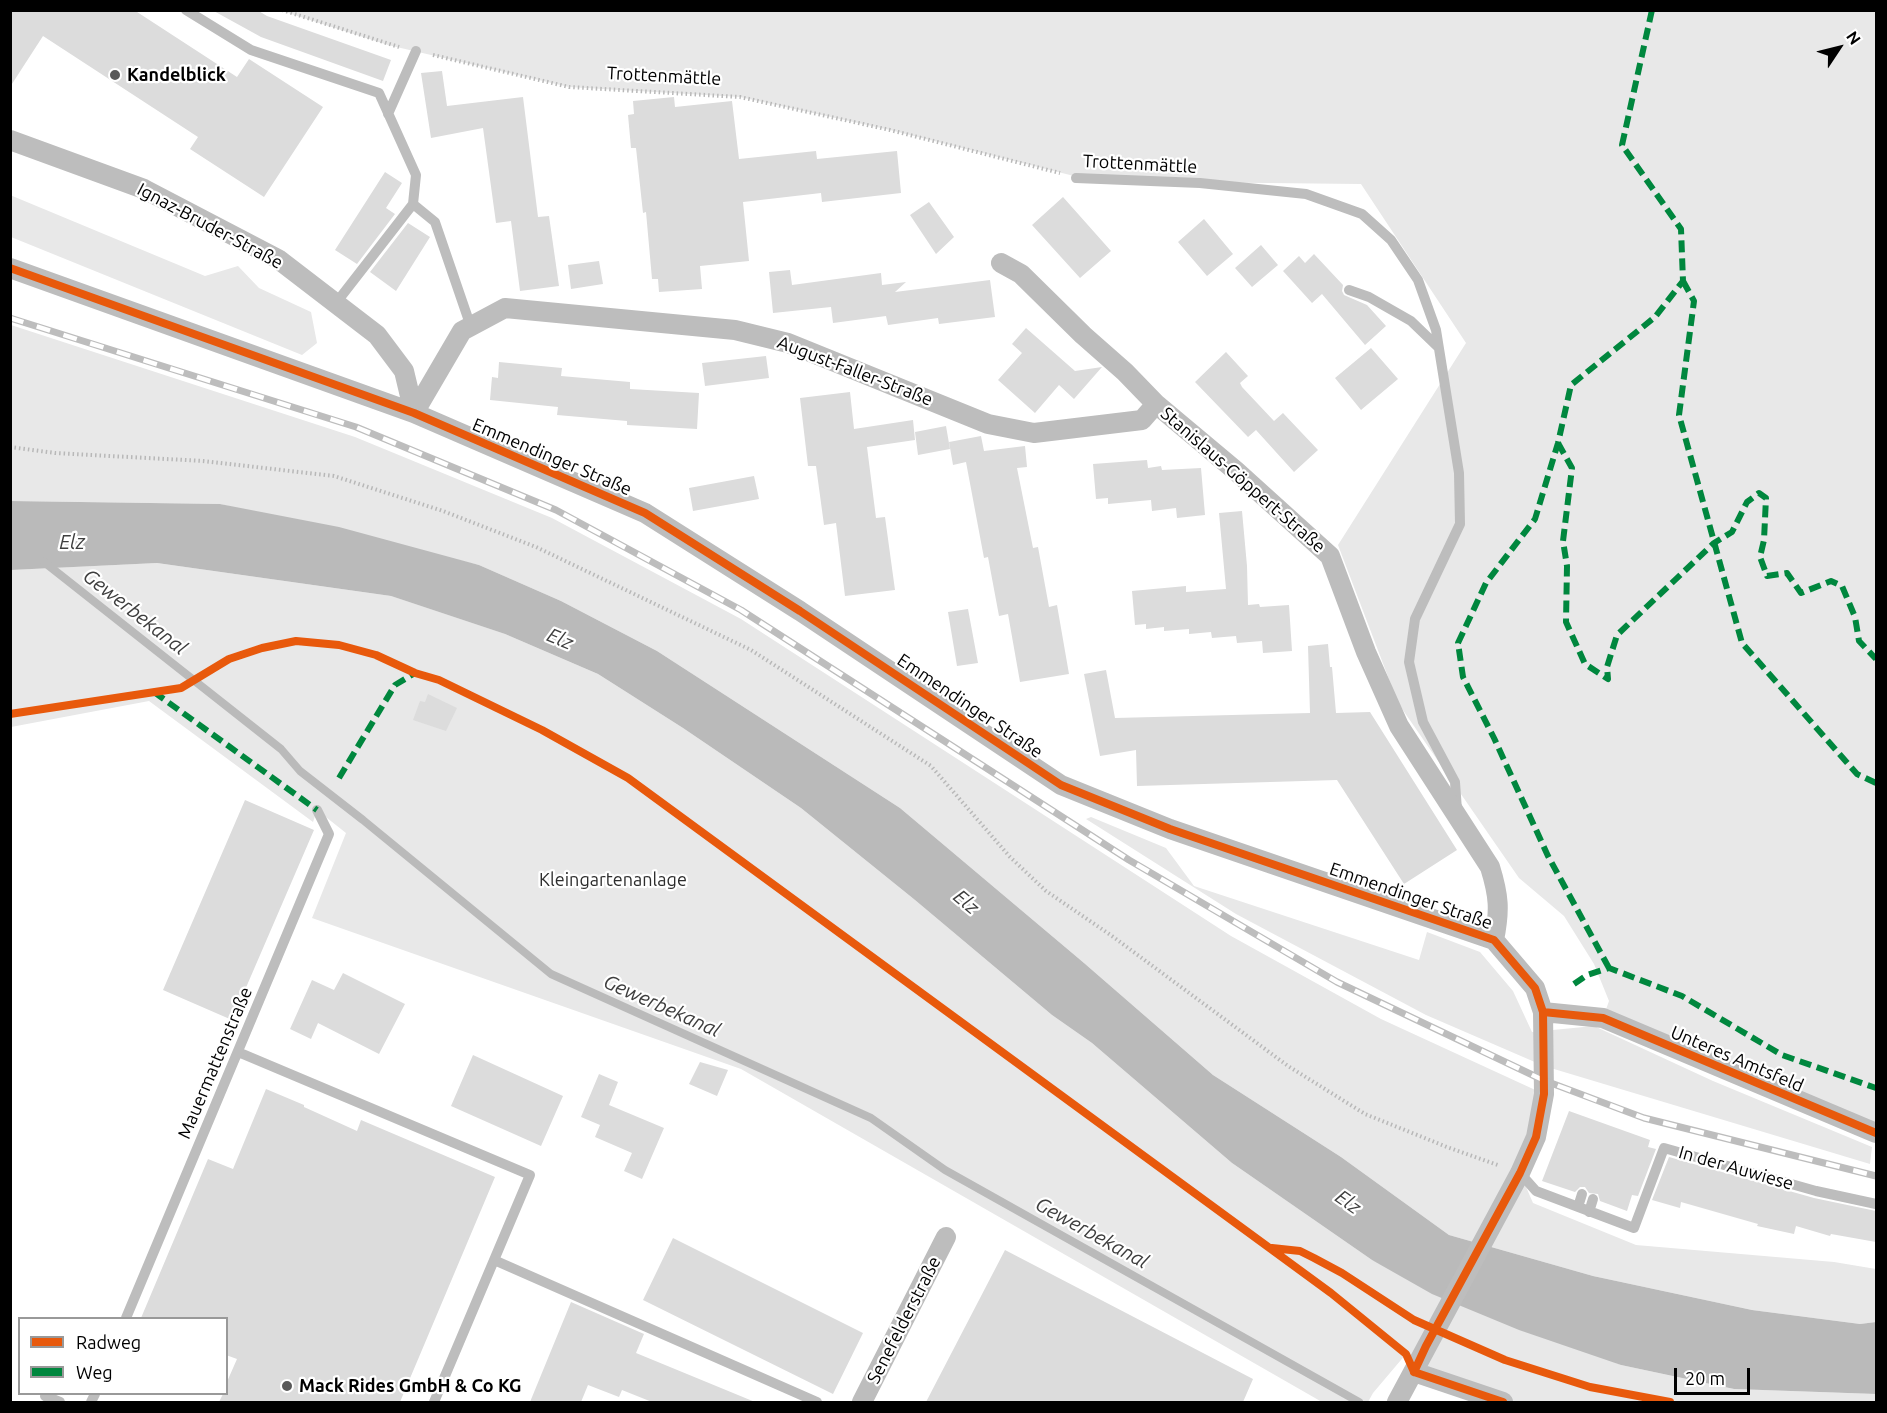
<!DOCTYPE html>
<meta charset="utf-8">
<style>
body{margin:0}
#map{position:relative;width:1887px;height:1413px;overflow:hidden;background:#fff;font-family:Ubuntu,sans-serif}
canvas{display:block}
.frame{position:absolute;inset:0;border:12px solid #000;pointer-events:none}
.legend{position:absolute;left:18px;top:1317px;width:210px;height:78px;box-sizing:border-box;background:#fff;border:2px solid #999;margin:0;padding:8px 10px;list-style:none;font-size:18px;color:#000}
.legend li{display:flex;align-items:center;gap:12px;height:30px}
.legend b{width:30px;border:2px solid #999}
.north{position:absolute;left:1809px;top:18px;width:60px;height:60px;-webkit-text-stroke:4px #fff;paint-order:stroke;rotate:55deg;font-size:16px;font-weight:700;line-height:24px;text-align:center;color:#000}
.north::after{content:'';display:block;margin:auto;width:21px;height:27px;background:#000;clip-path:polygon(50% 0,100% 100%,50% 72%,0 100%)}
.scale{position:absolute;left:1674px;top:1368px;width:76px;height:27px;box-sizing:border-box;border:3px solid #000;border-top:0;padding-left:8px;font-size:18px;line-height:21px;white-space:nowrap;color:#000;-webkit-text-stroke:4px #fff;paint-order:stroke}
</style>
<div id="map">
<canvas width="1887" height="1413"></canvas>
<div class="frame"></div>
<ul class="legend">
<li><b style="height:8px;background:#e8590c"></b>Radweg</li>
<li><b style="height:8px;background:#00873e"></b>Weg</li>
</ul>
<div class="north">N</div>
<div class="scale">20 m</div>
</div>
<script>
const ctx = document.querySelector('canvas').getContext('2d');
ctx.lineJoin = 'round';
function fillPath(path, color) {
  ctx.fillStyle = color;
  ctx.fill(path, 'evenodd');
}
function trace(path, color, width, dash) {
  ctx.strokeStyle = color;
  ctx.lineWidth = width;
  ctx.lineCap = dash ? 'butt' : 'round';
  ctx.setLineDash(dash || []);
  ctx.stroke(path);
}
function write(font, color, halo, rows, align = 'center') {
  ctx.font = font + ' Ubuntu,sans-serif';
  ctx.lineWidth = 4.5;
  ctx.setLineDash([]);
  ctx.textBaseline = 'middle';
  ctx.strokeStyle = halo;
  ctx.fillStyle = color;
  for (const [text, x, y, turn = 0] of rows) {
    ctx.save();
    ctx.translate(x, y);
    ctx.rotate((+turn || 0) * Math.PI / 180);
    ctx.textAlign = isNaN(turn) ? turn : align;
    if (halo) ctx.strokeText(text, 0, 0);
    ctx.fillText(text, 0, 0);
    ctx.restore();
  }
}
fillPath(new Path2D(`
 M282,11H1876V1133L1603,1018L1609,1001L1594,964L1564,916L1519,878L1398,703L1338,545L1466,343L1361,184L1172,182L1082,178L890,130L740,97L569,87L388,45Z
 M10,195L205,276L238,266L259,288L311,312L317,343L302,355L11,237Z
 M11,325L355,437L552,518L741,619L1231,936L1381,1019L1544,1094L1520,1173L1533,1203L1636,1245L1834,1262L1876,1269V1322L1860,1324L1752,1310L1593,1276L1449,1235L1341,1157L1213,1075L1084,963L900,808L657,651L561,601L479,565L220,504L11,501Z
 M157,563L391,596L505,634L598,674L683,728L801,808L915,900L1052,1015L1092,1043L1232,1163L1372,1260L1621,1365L1734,1389L1876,1394V1402H1503L1414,1372L1406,1354L1373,1393L1368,1402H1322L741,1069L312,918L346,833L317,810L313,822L149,701L11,727L10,570Z
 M1091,817L1166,848L1194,886L1419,960L1427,932L1480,952L1513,991L1532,1032L1594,1026L1713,1081L1872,1147L1870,1164L1544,1066L1426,1015L1236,914L1086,819Z`), '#e8e8e8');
fillPath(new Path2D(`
 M10,501L220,504L339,527L479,565L561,601L657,651L900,808L1084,963L1213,1075L1341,1157L1449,1235L1593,1276L1752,1310L1860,1324L1876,1322V1394L1734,1389L1621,1365L1519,1330L1432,1294L1372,1260L1232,1163L1092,1043L1052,1015L915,900L801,808L683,728L598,674L505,634L391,596L157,563L11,570Z`), '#bababa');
trace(new Path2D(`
 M44,562L281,749L300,771L363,820L551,974L871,1118L945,1170L1359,1402`), '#bababa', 8);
fillPath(new Path2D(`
 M10,10H134L237,77L249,59L323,107L264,197L190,149L198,137L43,36L10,87Z
 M212,10H257L267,16L391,60L383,81L261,37Z
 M442,71L447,106L523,97L538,217L549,216L559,286L520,291L511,221L496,223L483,128L431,138L421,73Z
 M674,97L675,107L732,101L739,159L816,151L817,159L897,151L901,193L822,202L821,193L743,202L749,261L700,266L702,289L659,292L658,279H652L646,212L643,213L636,148H631L628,115L634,114L633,101Z
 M385,172L402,183L386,208L395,214L357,264L335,250Z
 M1063,197L1111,251L1080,278L1032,225Z
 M929,202L954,237L936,254L910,215Z
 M1204,219L1233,254L1207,276L1178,242Z
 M408,223L430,237L396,291L370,272Z
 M1261,245L1278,265L1252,287L1235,268Z
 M1314,254L1343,285L1342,291L1344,295L1367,305L1386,326L1365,345L1322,294L1312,303L1283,271L1299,256L1305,263Z
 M599,261L603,284L571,289L568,265Z
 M790,270L792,285L881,273L882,285L906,282L895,292L990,280L995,317L939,324L938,318L888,325L886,316L833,323L831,307L773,313L769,272Z
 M1026,328L1075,371L1102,367L1074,399L1059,385L1035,413L998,380L1022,353L1012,344Z
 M1371,348L1398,379L1361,410L1335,378Z
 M1226,352L1248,376L1240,383L1242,387L1274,421L1283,413L1318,450L1294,472L1256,430L1248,437L1195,382Z
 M766,356L769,378L705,386L702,363Z
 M499,362L562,368L561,376L630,382V389L699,393L697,429L627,425V421L557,415L558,407L490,400L492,377L498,378Z
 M850,392L854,429L913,420L915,440L867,447L876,518L885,517L895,590L845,596L836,523L824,525L816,466H808L800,398Z
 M946,426L950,449L918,455L915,432Z
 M981,436L984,451L1025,446L1027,467L1017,468L1033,548L1038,547L1049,607L1057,605L1069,674L1020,682L1008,614L999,616L988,557L984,558L966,462L953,465L949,442Z
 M1147,460L1148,468L1161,466L1162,470L1201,468L1205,515L1177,518L1176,508L1152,511L1151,500L1108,504V498L1096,499L1093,464Z
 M754,476L759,499L693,511L689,488Z
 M1242,511L1247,566L1248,605L1259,604L1260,607L1289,605L1292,651L1263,653L1262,641L1237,643L1236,636L1212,638L1211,632L1189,634V629L1164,631V627L1146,629V624L1135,625L1132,591L1186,586V592L1226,589L1219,513Z
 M968,609L978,663L957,666L948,612Z
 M1328,644L1330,667H1332L1336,713L1370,712L1457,850L1404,884L1337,780L1137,786L1136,750L1100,756L1084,674L1106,670L1115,718L1310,713L1308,646Z
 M428,694L457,708L446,731L413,720L420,701L425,702Z
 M245,800L314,830L232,1020L163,990Z
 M343,973L405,1004L379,1054L318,1023L311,1039L290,1029L312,980L334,990Z
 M473,1055L563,1096L541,1146L451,1106Z
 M700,1062L728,1070L717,1096L689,1084Z
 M599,1074L618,1082L609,1105L664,1128L642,1179L624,1171L632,1153L595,1137L600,1125L581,1117Z
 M266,1089L304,1105V1107L357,1131L361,1120L495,1177L400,1402H219L223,1394H226V1384L237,1359L226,1355V1318H141L208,1159L233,1169Z
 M1569,1111L1650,1140L1648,1147L1656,1149L1638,1196L1632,1195L1627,1211L1600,1201L1598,1194L1589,1193L1585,1187H1580L1575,1192L1542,1181Z
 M1669,1157L1814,1198L1876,1211V1242L1831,1234L1830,1236L1796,1226L1794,1234L1757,1226L1758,1224L1681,1202L1680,1208L1652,1200Z
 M673,1238L863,1333L833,1394L643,1300Z
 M1005,1250L1253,1379L1243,1402H926Z
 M571,1302L644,1334L636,1353L755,1402H652L622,1390L619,1397L588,1385L581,1402H530Z`), '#dcdcdc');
trace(new Path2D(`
 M282,10L399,47
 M433,55L569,87L740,97L890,130L1060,173
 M10,447L55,453L203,461L334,476L443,511L536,547L751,650L931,766L1010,857L1046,891L1112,936L1288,1066L1365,1114L1447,1147L1498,1165`), '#b8b8b8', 4, [1.5, 3]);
trace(new Path2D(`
 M186,10L251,50L379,93L416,175L413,204L336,303
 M388,114L416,51
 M1076,178L1200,183L1306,194L1362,214L1391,240L1418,280L1436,330L1459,473L1460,524L1415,619L1409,662L1423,722L1455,782L1457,810
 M413,204L435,222L471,327
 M1349,290L1369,297L1411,321L1438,347
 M238,1052L530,1175L434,1402
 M1520,1173L1536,1191L1634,1228L1664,1148L1816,1191L1876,1204
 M1578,1207L1582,1194
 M1589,1212L1593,1199
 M494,1260L817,1402
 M126,1318L329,834L317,810
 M45,1396L60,1402
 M91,1402L95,1394`), '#bdbdbd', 10);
trace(new Path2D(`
 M10,140L144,189L278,259L377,335L404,371L414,413
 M1001,263L1021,274L1083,335L1125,372L1156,404L1236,471L1330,556L1366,652L1399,726L1490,867C1499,896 1500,910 1494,940
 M10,268L414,413L645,513L800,611L1061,785L1170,829L1494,940L1535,988L1543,1012L1544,1094L1536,1137L1520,1173L1397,1402
 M414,413L462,331L505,308L735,330L788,343L988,424L1034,433L1142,420L1156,404
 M1543,1012L1603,1018L1876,1133
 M1414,1372L1503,1402
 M862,1402L946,1237`), '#bdbdbd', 20);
const rail = new Path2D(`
 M10,318L356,427L556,510L741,610L1129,860L1337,982L1543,1080L1644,1118L1876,1176`);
trace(rail, '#bdbdbd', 7);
trace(rail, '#fff', 4.5, [14]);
trace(new Path2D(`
 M1683,281L1694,301L1679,415L1742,643L1857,774L1876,783
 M1558,443L1572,468L1563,541L1567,566L1566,622L1585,664L1608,679L1607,667L1617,635L1714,543L1732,532L1747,502L1759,493L1766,498L1764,540L1760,557L1767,576L1787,573L1801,593L1831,581L1842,586L1855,617L1859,641L1876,659
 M154,692L317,810
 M339,778L395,685L415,673
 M1609,968L1548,856L1494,738L1463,677L1458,643L1486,583L1535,519L1558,443L1571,385L1655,317L1683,281L1681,229L1622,145L1652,10
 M1574,984L1587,975L1609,968L1682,996L1782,1055L1876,1088`), '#00873e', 6, [12, 6]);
trace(new Path2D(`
 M10,268L414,413L645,513L800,611L1061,785L1170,829L1494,940L1535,988L1543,1012L1544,1094L1536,1137L1520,1173L1426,1346L1414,1372
 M10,714L181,688L229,659L262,648L296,641L339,645L376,655L415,673L439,680L542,730L628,778L1331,1293L1406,1354L1414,1372
 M1543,1012L1603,1018L1876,1133
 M1272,1248L1300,1251L1314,1258L1342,1273L1414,1320L1505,1360L1590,1387L1670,1402
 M1414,1372L1503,1402`), '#e8590c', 8);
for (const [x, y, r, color] of [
 [115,75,6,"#595959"],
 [287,1386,6,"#595959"]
]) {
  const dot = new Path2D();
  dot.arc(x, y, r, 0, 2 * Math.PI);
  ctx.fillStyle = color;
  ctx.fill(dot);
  trace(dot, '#fff', 2);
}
write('bold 18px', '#000', '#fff', [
 ["Kandelblick",127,75],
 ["Mack Rides GmbH & Co KG",299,1386]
], 'left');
write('18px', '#000', '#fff', [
 ["Trottenmättle",664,76,3],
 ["Trottenmättle",1140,164,3],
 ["Ignaz-Bruder-Straße",210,226,28],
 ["August-Faller-Straße",855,371,21],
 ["Emmendinger Straße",552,457,23],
 ["Stanislaus-Göppert-Straße",1243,480,41],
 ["Emmendinger Straße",970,706,34],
 ["Emmendinger Straße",1411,896,19],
 ["Unteres Amtsfeld",1737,1059,23],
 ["Mauermattenstraße",215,1063,-67],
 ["In der Auwiese",1736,1168,16],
 ["Senefelderstraße",904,1320,-63]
]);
write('18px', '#2d2d2d', '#fff', [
 ["Kleingartenanlage",613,880]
]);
write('italic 20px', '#3e3e3e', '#fff', [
 ["Elz",72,542],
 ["Gewerbekanal",135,612,38],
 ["Elz",560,639,23],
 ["Elz",966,902,40],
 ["Gewerbekanal",662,1006,24],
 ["Elz",1348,1202,35],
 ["Gewerbekanal",1092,1233,29]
]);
</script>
